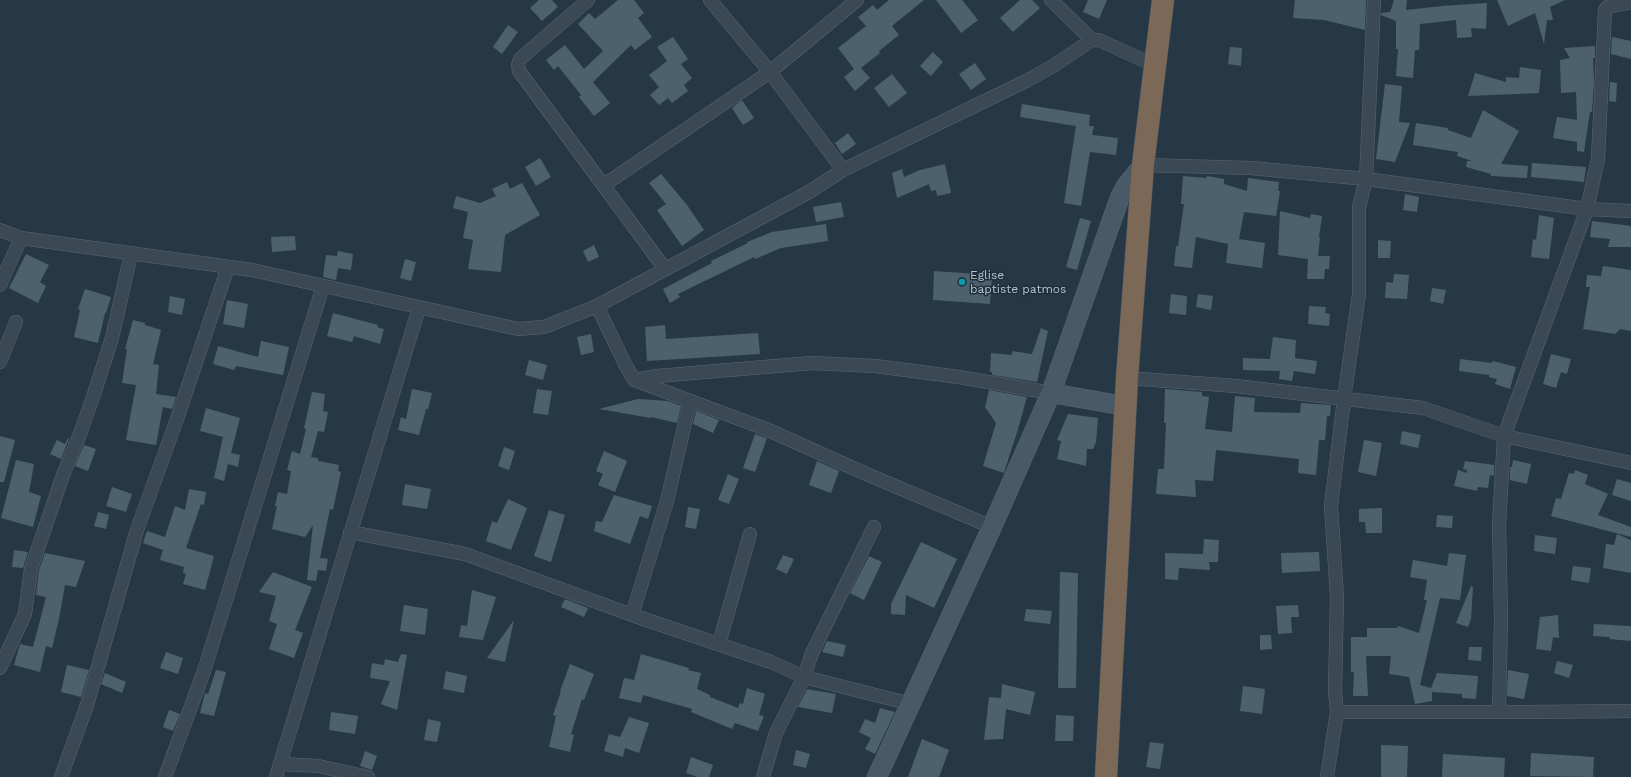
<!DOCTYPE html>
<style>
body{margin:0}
canvas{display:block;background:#263846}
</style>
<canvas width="1631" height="777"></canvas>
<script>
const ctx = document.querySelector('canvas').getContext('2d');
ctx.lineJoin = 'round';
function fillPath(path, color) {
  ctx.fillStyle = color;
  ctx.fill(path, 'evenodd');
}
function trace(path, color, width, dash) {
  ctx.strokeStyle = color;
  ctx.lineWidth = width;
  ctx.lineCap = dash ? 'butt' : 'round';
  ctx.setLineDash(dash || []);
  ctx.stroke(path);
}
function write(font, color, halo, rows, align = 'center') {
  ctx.font = font + ' "Work Sans",sans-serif';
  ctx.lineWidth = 3;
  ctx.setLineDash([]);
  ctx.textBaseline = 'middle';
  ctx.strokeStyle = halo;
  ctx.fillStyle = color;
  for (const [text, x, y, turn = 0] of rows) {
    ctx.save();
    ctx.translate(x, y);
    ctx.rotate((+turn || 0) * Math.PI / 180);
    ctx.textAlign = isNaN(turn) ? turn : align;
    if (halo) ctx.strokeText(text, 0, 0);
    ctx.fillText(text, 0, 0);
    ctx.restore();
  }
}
fillPath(new Path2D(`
 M539,0H552L558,7L542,21L530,8Z
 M618,0H634L644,13L638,18L652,37L635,50L631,45L593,82L610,103L594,116L579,97L581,95L558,66L554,70L546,60L565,45L584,69L603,51L578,24L589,13L595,19Z
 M889,0H924L892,26L899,35L879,51L880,53L861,68L870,78L855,91L844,77L854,69L838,48L866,26L858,17L873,5L877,10Z
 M936,0H962L978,20L961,33Z
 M1020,0H1032L1040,8L1013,32L1000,18Z
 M1088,0H1107L1099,19L1083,12Z
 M1295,0H1366L1365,30L1324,20L1293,18Z
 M1394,0H1407L1406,10L1442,6L1487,3L1486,29L1471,28L1472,37L1457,38L1456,20L1420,24L1419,50H1415L1413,78L1396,76L1398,49H1396V21L1381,15V13L1390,12Z
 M1497,0H1565L1550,7L1553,20H1547L1544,44L1535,13L1508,26Z
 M508,25L518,32L502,54L493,47Z
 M673,37L688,59L681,64L692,78L684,85L688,91L672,103L668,98L659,105L650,95L659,87L649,75L667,61L657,47Z
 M1612,37L1631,41V59L1611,54Z
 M1595,46V58H1593L1594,81L1592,112H1590L1584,152L1577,151V142L1553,138L1557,117L1577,120L1576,92L1561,93L1560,60L1570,58L1564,48Z
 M1230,47L1242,48L1241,66L1228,64Z
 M933,52L943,62L931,76L920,66Z
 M975,63L986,79L971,90L959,74Z
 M1520,67L1541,70L1539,93L1468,96L1475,73L1506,82V77L1519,78Z
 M892,74L907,93L889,107L874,88Z
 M1610,82L1617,83L1616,102L1609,101Z
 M1385,84L1402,86L1399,122L1410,123L1395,162L1376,159Z
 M742,100L754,118L743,125L732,108Z
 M1022,104L1090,115L1089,126H1094L1092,135L1118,138L1116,155L1090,152L1081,206L1064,203L1076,126L1020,117Z
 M1483,110L1519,131L1501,164L1528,166L1527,178L1491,176V174L1466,167L1467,161H1472L1457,156L1458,152L1413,145L1416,123L1448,128V130L1471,138Z
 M848,133L856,144L842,154L835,143Z
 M540,158L551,177L536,186L525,167Z
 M1532,163L1586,167L1584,182L1531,177Z
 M945,164L951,193L937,196L936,190L931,191L929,184L897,198L892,173L902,169L904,177L920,170Z
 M661,174L687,205L704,230L682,246L657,210L666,204L649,183Z
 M1183,176L1206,178L1207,176L1224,179V184L1247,191L1248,178L1279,182L1278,191H1280L1276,216L1244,212L1239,239L1265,243L1262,268L1226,263L1228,244L1196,237L1192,268L1174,266L1176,246H1178L1184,204H1181Z
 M507,182L510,189L522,183L540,215L505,235L501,272L468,269L473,240L463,238L468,212L453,208L456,196L480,203L496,196L492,189Z
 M1405,194L1419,197L1417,212L1403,210Z
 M841,202L844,217L816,222L813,207Z
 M1280,211L1310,218L1311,214L1322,216L1319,237H1320L1318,256H1330L1329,269H1325L1324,279H1307L1308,259L1278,255Z
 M1539,215L1554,218L1549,259L1531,257L1533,239L1536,240Z
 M1080,218L1091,221L1077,270L1066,267Z
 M1592,221L1631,226V247H1608L1610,239L1590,237Z
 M826,224L828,241L781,248L755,259L754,257L678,294L680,297L670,303L663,289L712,263L711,261L748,243L747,242L772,232Z
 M295,236L296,250L272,252L271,237Z
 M1378,240L1391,241L1390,258H1378Z
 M594,245L599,257L588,262L583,251Z
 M338,251L353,254L351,270L338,268L336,280L323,277L326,255L337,256Z
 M26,254L49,265L40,282L46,286L38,303L9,288Z
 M405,259L416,262L411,281L400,278Z
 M1603,266L1631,270V331L1620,329L1615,334L1583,329L1590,287H1586L1587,275L1601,276Z
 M934,271L992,275L990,304L933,300Z
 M1394,274L1409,275L1407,299L1385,298L1386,282L1393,283Z
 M1432,288L1446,290L1443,304L1430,301Z
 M85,289L111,297L106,313H105L98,343L74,337L80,310L78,309Z
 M1171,294L1187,296L1186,315L1169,313Z
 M1198,294L1213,296L1211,310L1196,307Z
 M170,296L185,299L182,315L168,312Z
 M227,300L248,304L244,328L223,324Z
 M1309,306L1326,307L1325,313L1330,314L1329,326L1308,324Z
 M333,313L378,325L377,327L384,329L380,344L354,336L352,342L327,336Z
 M133,320L145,323V325L161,330L153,364L159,365L156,394L176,397L172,409L163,407L156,445L126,440L136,385L122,383L127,349H125Z
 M665,325L666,339L758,333L760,354L647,361L645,327Z
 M1041,328L1048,331L1037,382L992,375V372H990L991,353L1012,355V351L1032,354Z
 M591,334L594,352L581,355L577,337Z
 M1273,337L1296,340L1295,358L1317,361L1315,374L1294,371L1292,381L1279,379L1280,371L1243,370V358L1270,359Z
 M261,341L289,347L283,375L236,366L234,370L213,364L218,346L258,357Z
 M1551,354L1571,359L1567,374L1561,372L1556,388L1543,384Z
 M1460,359L1492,363L1493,361L1516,367L1510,389L1495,384L1497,379L1489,377V375L1459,371Z
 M529,360L547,365L543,380L525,375Z
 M412,389L432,393L428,409H426L419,435L398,430L401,417L406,419Z
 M537,389L552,391L548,415L533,413Z
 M1165,389L1202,392V396L1209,397L1205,429L1232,432L1235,396L1255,398L1254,412L1300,413L1301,403L1331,405L1330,416H1327L1325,440H1319L1316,475L1298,473L1299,459L1216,450L1213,481L1195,480L1196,497L1156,494L1158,469H1164L1166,423H1164Z
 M989,390L1027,397L1018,429L1004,473L983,466L996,423L985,407Z
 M312,392L325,394L323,411L328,412L324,432L318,431L311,457L318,458V461L339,465L338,471L341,472L333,510L330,509L320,558L328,559L326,571L318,570L316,581L307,580L313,525L305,537L272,529L277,506H275L278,492L287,494L291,471L287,470L292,451L300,454L306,429L304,428Z
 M638,399L668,401L681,406L677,423L651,417V418L599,409Z
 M206,408L240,418L231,453L240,455L238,467L228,464L224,481L214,478L223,437L200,431Z
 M696,411L719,420L713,433L693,424Z
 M1068,414L1098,418L1096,442L1093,449H1087L1086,466L1057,459L1061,441L1057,440Z
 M1402,431L1421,435L1418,448L1400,444Z
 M755,434L767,438L755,472L743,468Z
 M0,436L15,440L4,482H0Z
 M68,438L69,439L61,459L50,454L57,440L65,444Z
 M1364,440L1382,443L1376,476L1358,472Z
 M84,445L96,449L88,471L75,466Z
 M504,447L515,451L509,470L498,466Z
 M604,451L627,461L615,492L598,485L603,474L596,471Z
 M16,460L34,464L29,492L41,496L33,527L1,518Z
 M1513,460L1531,464L1527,484L1510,480V467H1512Z
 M817,461L839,471L831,493L809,485Z
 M1465,461L1494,465V476L1490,475L1488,488L1478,487L1477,491L1454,486L1458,470L1467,473V470L1463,469Z
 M1575,470L1588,475L1585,484L1608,494L1598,515L1631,527V537L1551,516L1556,498L1561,499L1569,473L1574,474Z
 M728,474L739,479L729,504L718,500Z
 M1617,479L1631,483V501L1612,495Z
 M405,484L431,489L427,509L402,505Z
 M112,487L132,494L126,512L106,506Z
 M189,489L206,492L204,505L201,504L186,548L214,556L205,590L183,584L186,574L183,573L184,567L160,560L163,550L143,543L147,531L165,537L175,506L185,510Z
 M614,495L652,506L648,519L640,516L630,544L594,531L596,521L602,522Z
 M508,499L527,508L511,550L486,541L492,521L497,523Z
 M688,507L700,509L696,529L685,527Z
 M1382,508V533H1366L1365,522H1359V509Z
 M549,510L565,515L551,562L534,556Z
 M98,512L109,515L106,529L94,526Z
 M1437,515L1453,516L1452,528L1436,527Z
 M1617,534L1631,540V573L1603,568L1606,544L1614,545Z
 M1535,535L1557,538L1555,554L1534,551Z
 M1204,539L1219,540L1218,562H1209L1210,570L1179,568L1178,580L1165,579V553L1203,554Z
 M921,542L957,559L934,608L906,595L905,615L891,614V604Z
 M14,550L28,552L23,568L12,567Z
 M1319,552L1320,571L1282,573L1281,553Z
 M45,553L85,561L76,587L65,585L59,619L52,648L46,646L40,672L14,665L20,644L33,647L46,597L36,595L39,570Z
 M1449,553L1466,555L1460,600L1440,598L1420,685L1431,688L1437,673L1478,676L1476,699L1462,698V694L1432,692V701L1415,704L1409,677L1389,674L1391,656H1366L1368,696H1353L1354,672H1351V637H1367V628H1397L1398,626L1419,633L1427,600H1424L1427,580L1410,577L1413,560L1447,566Z
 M783,555L794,559L787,574L776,569Z
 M869,556L882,562L864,600L850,593Z
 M1573,566L1591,568L1589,583L1571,580Z
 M273,572L312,587L295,630L303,633L294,658L269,649L277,624L269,621L276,596L259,592Z
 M1060,572L1078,573L1076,688H1058Z
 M1471,586L1473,587L1471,619L1468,627L1456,623Z
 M472,590L496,597L483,640L459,637L461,625L467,626Z
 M565,599L588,608L584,617L561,607Z
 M404,605L428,609L425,635L400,631Z
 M1298,605L1299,617H1291L1292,633L1278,634L1276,606Z
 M1026,609L1052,611L1050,624L1024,621Z
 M1558,615L1559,638L1553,637L1551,651L1536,649L1540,617Z
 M514,620L505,662L487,658Z
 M1594,624L1631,626V641L1609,639L1610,637L1593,636Z
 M1260,635H1271L1272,649L1260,650Z
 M827,641L846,645L843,657L822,652Z
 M1469,647H1482L1481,661L1468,660Z
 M166,652L183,658L178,674L160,668Z
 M401,654L407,655L397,710L381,704L390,681L370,678L372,663L384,665L385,659L398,662Z
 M641,654L689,668L688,670L701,673L697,689L710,695V697L738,708L740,703L743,704L747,688L765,694L759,715L764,716L758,731L735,723L732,729L691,712L692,709L643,695L641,703L619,698L624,678L634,680Z
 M1557,661L1573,665L1569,678L1554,673Z
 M570,664L594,674L584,700L582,699L571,734L574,735L570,752L549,747L556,716L553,715L561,691H560Z
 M67,665L89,670L81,697L61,692Z
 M216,670L226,672L214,716L200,713L205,693L208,694Z
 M1508,670L1529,674L1524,699L1507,696Z
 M446,671L467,676L464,693L443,689Z
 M105,673L126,682L122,693L101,684Z
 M1002,684L1035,692L1030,715L1006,709L1003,739L984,740L989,697L1001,698Z
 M1243,686L1265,689L1262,714L1240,711Z
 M807,689L836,694L832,713L798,707Z
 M880,708L895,712L875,754L865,749L871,738L859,732L865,719L875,723Z
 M169,710L180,714L173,731L163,727Z
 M331,712L358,716L355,734L329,730Z
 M1056,715L1074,716L1073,741H1055Z
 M629,717L649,723L639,753L625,748L623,757L604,751L609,734L620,737Z
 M428,719L441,722L437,742L424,740Z
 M922,739L949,750L939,777H908Z
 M1150,742L1164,744L1160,769L1146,767Z
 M1381,745L1408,746L1407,777H1381Z
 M796,750L810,754L806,768L793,765Z
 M365,751L377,756L372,770L360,766Z
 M1531,753L1594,757L1593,777L1530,776Z
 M1443,754L1505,758L1504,777H1442Z
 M691,757L713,765L709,777H698L686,773Z`), '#4c606e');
const street = new Path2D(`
 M588,0L520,59L518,65L519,71L665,269
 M710,0L770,72L843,170
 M1051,0L1092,40
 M1143,165L1251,168L1366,179L1587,209L1631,211
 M604,185L770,72L857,0
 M0,230L21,238L252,270L518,329L544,327L597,306L809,192L843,170L1026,81L1053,66L1092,40H1099L1156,66
 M0,285L21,238
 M597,306L625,364L634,380L766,429L864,473L992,527
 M0,362L16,322
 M1127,378L1236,386L1423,408L1504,436L1631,463
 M634,380L657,376L812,363L875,366L959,377L1051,393
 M350,532L465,554L632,615L771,662L804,677L911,704
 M632,615L667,501L690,401
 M719,644L750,534
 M0,668L25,614L31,569L63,475L80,434L94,394L112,338L131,254
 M1499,711L1501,618L1499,525L1504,436L1587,209L1598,159L1605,10L1607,7L1631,2
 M1337,712L1335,691L1337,597L1331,506L1344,399L1359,294V207L1366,179L1374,0
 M281,764L318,766L368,777
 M61,777L87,705L137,530L177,419L228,267
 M165,777L204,671L323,286
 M276,777L419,308
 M763,777L776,733L804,677L812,653L874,527
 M1327,777L1337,712H1529L1631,711`);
const secondary = new Path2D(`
 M1051,393L1125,406
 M877,777L992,527L1051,393L1120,197L1126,186L1143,165`);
const highway = new Path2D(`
 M1106,777L1127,378L1143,165L1163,0`);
trace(street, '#596772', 14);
trace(secondary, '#596772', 20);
trace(highway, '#455460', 23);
trace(street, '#3b4955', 13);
trace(secondary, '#485968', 19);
trace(highway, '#7c6857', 22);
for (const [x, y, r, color] of [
 [962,282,4,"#0f9aa8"]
]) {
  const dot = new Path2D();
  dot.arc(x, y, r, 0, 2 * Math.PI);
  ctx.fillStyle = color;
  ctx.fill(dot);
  trace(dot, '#1f2f3b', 1.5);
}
write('12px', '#b8c4ce', '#1f2f3b', [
 ["Eglise",970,275],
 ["baptiste patmos",970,289]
], 'left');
</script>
